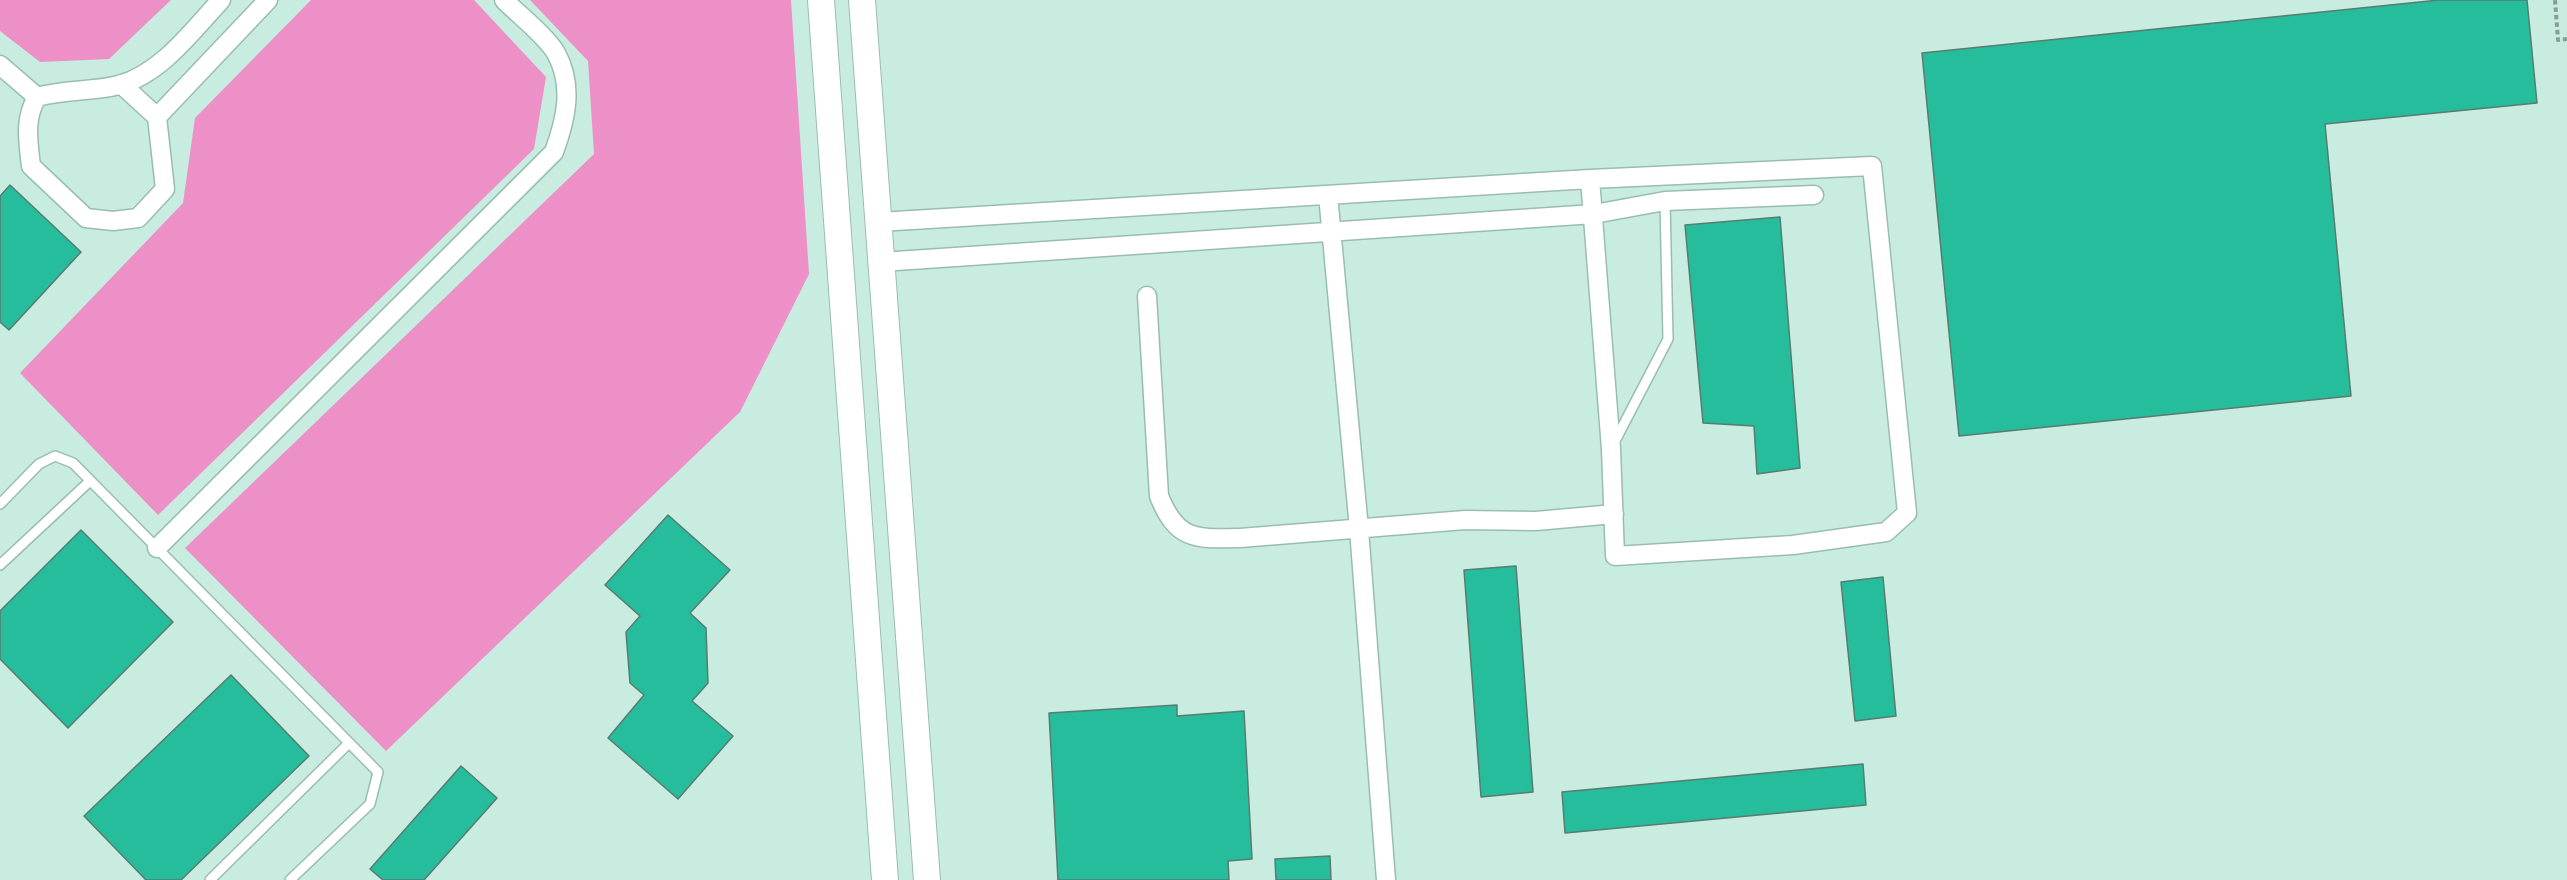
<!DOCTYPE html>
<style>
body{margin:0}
canvas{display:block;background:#c8ece0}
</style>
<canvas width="2567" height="880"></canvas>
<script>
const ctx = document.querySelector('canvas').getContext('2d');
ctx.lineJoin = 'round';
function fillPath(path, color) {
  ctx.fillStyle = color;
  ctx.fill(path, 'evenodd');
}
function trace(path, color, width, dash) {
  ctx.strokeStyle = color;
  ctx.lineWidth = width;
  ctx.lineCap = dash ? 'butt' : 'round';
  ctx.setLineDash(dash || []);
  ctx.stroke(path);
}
fillPath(new Path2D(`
 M0,0H171L109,59L40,62L0,31Z
 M311,0H474L546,77L534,149L158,515L20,373L183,203L195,118Z
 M530,0H791L809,274L740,412L386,751L185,548L594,154L588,61Z`), '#ec90c7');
const building = new Path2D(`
 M2439,0H2527L2537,103L2325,124L2351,396L1959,436L1922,53Z
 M10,185L81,252L9,330L0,322V196Z
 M1780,217L1800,468L1757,474L1754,426L1703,423L1685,225Z
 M668,515L730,570L690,613L706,628L708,683L692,701L733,736L678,799L608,738L644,695L630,683L626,632L640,616L605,585Z
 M81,530L173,622L68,728L0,659V611Z
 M1516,566L1533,792L1481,797L1464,570Z
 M1883,577L1896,716L1855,721L1841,582Z
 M231,675L309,756L181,880H146L84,816Z
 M1177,705V716L1244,711L1252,859L1228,861L1229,880H1058L1049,713Z
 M1863,764L1866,805L1565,833L1562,792Z
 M461,766L497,798L424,880H383L370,869Z
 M1330,856L1331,880H1276L1275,859Z`);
fillPath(building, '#25bd9c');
trace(building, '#5a7b70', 1.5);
const lane = new Path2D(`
 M1614,443L1668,339L1665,201
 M0,504L39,464L55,456L73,463L378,772L370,804L290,880
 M0,565L90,481
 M210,880L349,743`);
const street = new Path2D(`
 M0,65L37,97C65,89 92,92 119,85C161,74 193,30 221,0
 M121,84L157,117
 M37,97C24,119 28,140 31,166L86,218L113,221L138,218L165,189L157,117L268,0
 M1328,195L1359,529L1386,880
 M879,222L1590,179L1872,166L1907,513L1886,532L1793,545L1615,556L1611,449L1590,179
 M881,262L1594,214L1665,201L1814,195
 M1147,296L1159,496C1177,541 1196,539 1240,538L1465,520L1536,521L1614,514
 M157,548L554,152C566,119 574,86 556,53C546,36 519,15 504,0`);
const secondary = new Path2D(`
 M821,0L885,880
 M862,0L927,880`);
trace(lane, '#9abdb2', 12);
trace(street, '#9abdb2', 21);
trace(secondary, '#9abdb2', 28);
trace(new Path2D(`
 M2555,0L2558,40L2567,39`), '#839e96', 4, [4.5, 3]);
trace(lane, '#fff', 9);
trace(street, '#fff', 18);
trace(secondary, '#fff', 26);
</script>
